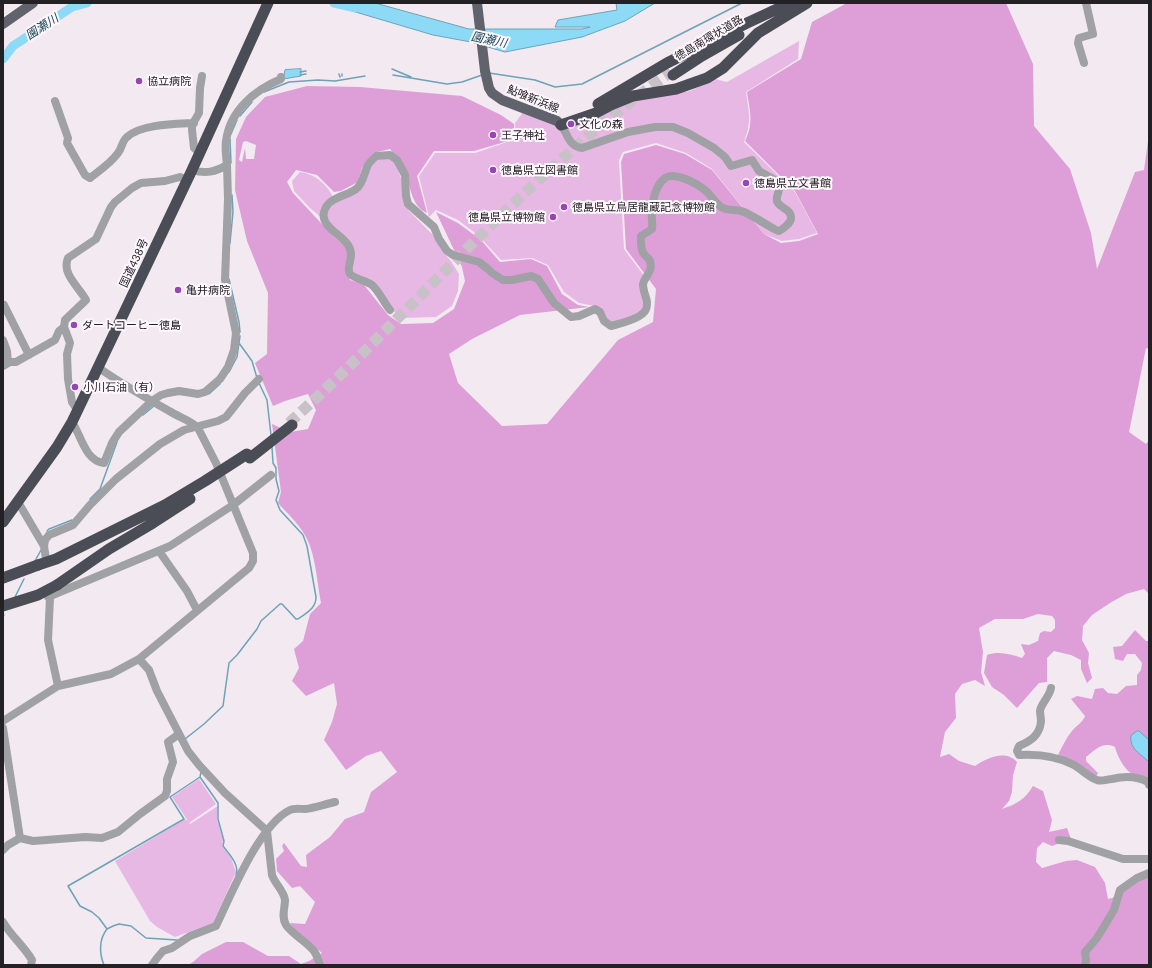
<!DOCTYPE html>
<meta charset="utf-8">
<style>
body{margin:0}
#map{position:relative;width:1152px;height:968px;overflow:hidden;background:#f2e9f1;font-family:Lato,sans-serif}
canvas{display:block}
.frame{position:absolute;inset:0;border:4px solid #242124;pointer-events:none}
</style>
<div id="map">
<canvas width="1152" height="968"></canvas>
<div class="frame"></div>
</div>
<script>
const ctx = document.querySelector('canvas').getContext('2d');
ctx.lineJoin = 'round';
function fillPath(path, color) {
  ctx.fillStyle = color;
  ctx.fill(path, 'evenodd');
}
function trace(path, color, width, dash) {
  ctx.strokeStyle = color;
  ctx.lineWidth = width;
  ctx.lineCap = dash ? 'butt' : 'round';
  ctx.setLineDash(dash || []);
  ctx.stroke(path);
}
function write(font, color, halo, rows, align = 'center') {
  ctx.font = font + ' Lato,"Noto Sans JP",sans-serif';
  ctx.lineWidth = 4;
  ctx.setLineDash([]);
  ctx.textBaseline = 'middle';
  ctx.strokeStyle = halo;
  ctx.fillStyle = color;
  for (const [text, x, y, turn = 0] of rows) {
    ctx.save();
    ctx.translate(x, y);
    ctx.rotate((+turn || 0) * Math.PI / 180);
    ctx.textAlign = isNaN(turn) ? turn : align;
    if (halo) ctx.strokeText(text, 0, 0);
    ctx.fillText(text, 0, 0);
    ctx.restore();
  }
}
fillPath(new Path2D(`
 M799,41L798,59L746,92C749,113 752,121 744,142L795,192L817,233L799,239L782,241L764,234L712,169L686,153L656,143L623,152L619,160L624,249L645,277V305L643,311L631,317L613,322L607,320L595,306L579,303L564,292L548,265L532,258L501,260L479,236L458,220L436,210L429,217L419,176L435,153H475L516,139L515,123L524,111L544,118L560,129L624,102L690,91L715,79L727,82Z
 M388,158L395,163L401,178L408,210L434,236L443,252L451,261L459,274L458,291L452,306L436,317L399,318L375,285L350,271L354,259L327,221L326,213L337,201L346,197L377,160Z
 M300,172C315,174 327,184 333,197L323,219L310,208L294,191L292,181Z
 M199,779L216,804L189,823L190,824L218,806L217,819L223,840L222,846L231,858L236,872L213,923L175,937L157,927L150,921L115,861L185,819L188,821L172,797Z`), '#e8b8e4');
fillPath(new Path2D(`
 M847,3H1006L1033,64L1034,126L1070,169L1091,233L1097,269L1135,172L1144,170L1149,134V349L1146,348L1129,432L1146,444L1149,440V594L1144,589L1126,594L1110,603L1092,615L1083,626L1082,640L1089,653L1088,663L1092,678L1087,683L1081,669V660L1071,655L1054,651L1047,658V682L1039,683L1017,708L1004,695L992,687L984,673L987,655C999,651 1010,654 1022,658L1025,654L1021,644L1029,645L1038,641L1040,633L1044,631L1051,632L1055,628V620L1052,616L1038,614L1023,619H995L979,628L983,652L981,672L985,686L975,680L962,684L955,694L956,718L945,732L940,757L949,754L959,761L975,766C986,758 1006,749 1017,762L1013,775L1012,792L1009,801L1002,809C1017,804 1025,799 1033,786L1043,791L1052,820L1049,832L1067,828L1071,839L1052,846L1043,842L1037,848L1036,862L1042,868L1066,861L1077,860L1095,867L1105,883L1108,899L1116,897L1139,879L1149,876V965H188L193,962L202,954L226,942H243L268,956H289L301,964L309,961L322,953L295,930L290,923L305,924L315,902L300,886L292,888L277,871L276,859L284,851L282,846L284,843L301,866L307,867L306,855L330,837L345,819L364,812L371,792L397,772L381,751L366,756L346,770L324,740L332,722L337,704L334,683L306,696L292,681L299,668L294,649L303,641L310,614L321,603C317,583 316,557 307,539C301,526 288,514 278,503L281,492L272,424L290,432L308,429L316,410L308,394L285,401L273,406L255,363L267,354L268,293L247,241L235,190L236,139L246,117L265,97L307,86L360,87L462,96L501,115L514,124L515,139L474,151H434L417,176L427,213C410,206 410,182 404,167C402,160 395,155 390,149L373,153L362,168L358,182L341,191L334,192L317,175L296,170L287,182L293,193L334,237L347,248V258L345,268L350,280L364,285L388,315L401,324L433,323L454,309L465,281L462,267L436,212L458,223L481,240L500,262L531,259L547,266L562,294L578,305L589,307L520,315L472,339L449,354L458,383L502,426L547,424L618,340L653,322L656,289L626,249L621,162L624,154L656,145L685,154L712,170L764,234L781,243L799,241L818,234L795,191L745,141C754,123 750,112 747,92L801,59L812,22ZM246,141L256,145L254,159H246L245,148L242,162L239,160L243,142Z
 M1135,630L1146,641H1149V781L1145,776C1142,776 1138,776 1135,775C1126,773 1117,756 1115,747C1103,741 1095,750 1086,757V761L1098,773L1096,777L1058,755C1062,747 1066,738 1072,731C1077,725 1082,723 1085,716L1071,699L1077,696L1092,699L1095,689L1103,688L1108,693L1117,694L1126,686L1137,685V675L1141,670L1142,663L1135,654H1127L1123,661L1115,659L1113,647L1122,646Z`), '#de9fd9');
const water = new Path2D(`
 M347,3H375L469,29H582L590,27H555L558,20L617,10L616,3H655L625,21L582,37L505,52L471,42L433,35L342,8Z
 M301,69V76L283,79L285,70Z
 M1137,731H1139L1149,740V762C1141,754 1129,749 1131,736Z`);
fillPath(water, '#8ddaf6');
trace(water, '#6ea2b7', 1);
trace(new Path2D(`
 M392,69L411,77
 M300,72L306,71
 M489,73L535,80L555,87L582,84L742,3
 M339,74L340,77
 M342,74V76
 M300,75L306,74
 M393,75L447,84L462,82L482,75
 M264,92L289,82L318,80L335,81L365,76
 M240,116L252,102
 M231,134L237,120
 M230,139L231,163
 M230,243L233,212L232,195
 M229,279L239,322L240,332
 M239,343L252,361L257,378
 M229,372L237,357L240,336
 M259,383L267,400L271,435
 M209,394L220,384
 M143,415L154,406
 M90,499L100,489L117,442
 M47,531L49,529L72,520
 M35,561L41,550
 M15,597L24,579
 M3,616L4,615
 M185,739L204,724L223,706L229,663L237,655L257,629L261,621L280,604H282L296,619H298C306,613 316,609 316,597L307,546L303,535L280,510L276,500L279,491L276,479V468L273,463L272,447
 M200,777L218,803V819L224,841L223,846C229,854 240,865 236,875
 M107,929L113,926L119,924L131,926L146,938L177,940
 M104,965C99,953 99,939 107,929L99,918L92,912L80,906L68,886L184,819L170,797L200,777L201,772`), '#6ea2b7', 1.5);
trace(new Path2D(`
 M334,3L356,8
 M3,59L13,46L72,7L87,3`), '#8ddaf6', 9);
trace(new Path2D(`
 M289,423C417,307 529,171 671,72`), '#c9c1c8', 11, [11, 5.5]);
trace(new Path2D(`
 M1084,63L1078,43L1079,38L1093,34L1086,3
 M55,101L68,138L67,143L85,175L90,178C99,171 111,163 118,153C122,148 122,141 127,137C141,124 175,124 194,123
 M200,153L194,148L192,130V125L199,113L200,88L202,76
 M192,170C206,174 215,172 227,165C226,157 225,148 226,141C230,110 255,90 281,79V77
 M4,305L29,355
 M390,310C384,303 379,291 372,285C366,281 355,279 350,274C345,266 356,257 348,245C342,235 320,226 324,212C328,197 345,197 356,189C363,184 364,173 368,165C370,162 373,159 376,156L390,155L397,160L405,175L406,196L408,204L434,227L439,239L447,251L453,255L479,262L488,269L492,273L503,280H512L531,276L538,279L554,303L571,317L579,316L595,309L600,312L604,321L611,326C619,324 641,318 645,311C647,309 647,305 647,302C646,296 643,291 643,284C645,275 653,273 650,261C649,258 646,257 644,254C640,249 641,242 641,236L652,229C653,223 651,217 652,211C652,200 656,185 665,178C675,171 698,184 706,191C712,196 716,205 723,208C729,211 736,209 741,211C750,213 775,231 779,231C781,230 784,228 786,226C788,224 791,222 791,218C791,209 782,209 778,203C774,198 781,190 780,183L759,171L752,160L731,166L725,157L714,148L688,133L673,127H655L628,132L582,148C568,146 568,134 561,125
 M3,340L7,351L8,363
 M3,366L10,362H16L55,340L59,331L64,327
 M78,411L72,402L68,379L67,354L70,343L64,327L65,320L86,300C80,288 61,274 68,258L96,239L111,207L115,202L132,188L141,183L165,181L180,177L187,180
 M72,422C81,435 85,461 104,463L112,443L119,432L152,401L161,395L168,393L179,391L198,394L205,392L220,379L228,367L234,350L236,333L225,280L228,199L227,165
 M18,502L44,546
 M159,551L187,591L197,610
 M46,559L44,546L45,540L49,535L73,525L90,505L116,479L160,444L184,430L218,421L226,417L245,393L259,379
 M45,594L50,598L48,640L58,686
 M48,597L170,546L233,505L271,475
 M139,659L149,670L157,691L188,751L199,765L225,793L267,831L272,875C275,884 284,891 285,900C285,908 281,917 286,925C293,935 306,941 314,951C317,955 318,960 320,965
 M1051,688C1049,698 1041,703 1040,711C1040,714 1041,718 1041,721C1040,735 1031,741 1019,746L1017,751L1019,755C1038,754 1057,756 1074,765C1081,769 1090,778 1097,780C1102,782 1107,779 1112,779C1124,776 1137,776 1148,782L1149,785
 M3,721L58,686L111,674L139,659L249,568L253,561V553L216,463L198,428C192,421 179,417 171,412C146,398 122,384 99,368
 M3,728L20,838
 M1059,840L1068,841L1123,859H1149
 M3,850L8,845L20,838L33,841L85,837L102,838L118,832L140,814L165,796L167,791V779L173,762L168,742L179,734
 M3,922C11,936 24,946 32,960L31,965
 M152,965L157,958L163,951L172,948L190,936L216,926C231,895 259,825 290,810C294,808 300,809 305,809C315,808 325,804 335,802
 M1085,965L1086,960L1085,952L1097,938L1114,910L1120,890L1137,878L1149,873`), '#9fa1a5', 8);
trace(new Path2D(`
 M477,3L485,71L489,88L492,93L502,100L557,121L561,125
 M3,24L33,3`), '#60636b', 10);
trace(new Path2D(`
 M673,75L702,56L739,35
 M598,104L667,63L747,23L790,3
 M561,125L596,113L611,105L633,96L676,89L707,78L723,68L758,33L807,3
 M250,458L292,425
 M3,522L57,447L72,422L192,170L268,3
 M3,578L38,565
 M3,606L38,595L57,585`), '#4a4d56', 11);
trace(new Path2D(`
 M38,565L56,559L165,505L205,481L247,454
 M57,585L109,549L153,523L190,499`), '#4a4d56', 11);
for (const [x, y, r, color] of [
 [139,81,4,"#9545b5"],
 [571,124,4,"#9545b5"],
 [493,135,4,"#9545b5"],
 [493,170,4,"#9545b5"],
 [746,183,4,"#9545b5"],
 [564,207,4,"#9545b5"],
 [553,217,4,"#9545b5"],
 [178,290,4,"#9545b5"],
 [74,325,4,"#9545b5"],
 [75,387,4,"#9545b5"]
]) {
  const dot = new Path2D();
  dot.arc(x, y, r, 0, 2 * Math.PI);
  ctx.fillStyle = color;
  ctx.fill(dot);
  trace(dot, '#fef7fe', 1.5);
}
write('11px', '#242124', '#fef7fe', [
 ["徳島南環状道路",709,38,-31],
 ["鮎喰新浜線",533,99,22],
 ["国道438号",134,263,-65]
]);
write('11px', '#242124', '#fef7fe', [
 ["協立病院",147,81],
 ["文化の森",579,124],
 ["王子神社",501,135],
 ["徳島県立図書館",501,170],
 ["徳島県立文書館",754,183],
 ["徳島県立鳥居龍蔵記念博物館",572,207],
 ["徳島県立博物館",545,217,"right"],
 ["亀井病院",186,290],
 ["ダートコーヒー徳島",82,325],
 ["小川石油（有）",83,387]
], 'left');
write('italic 12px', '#174553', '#fef7fe', [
 ["園瀬川",42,27,-33],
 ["園瀬川",489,40,12]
]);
</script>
